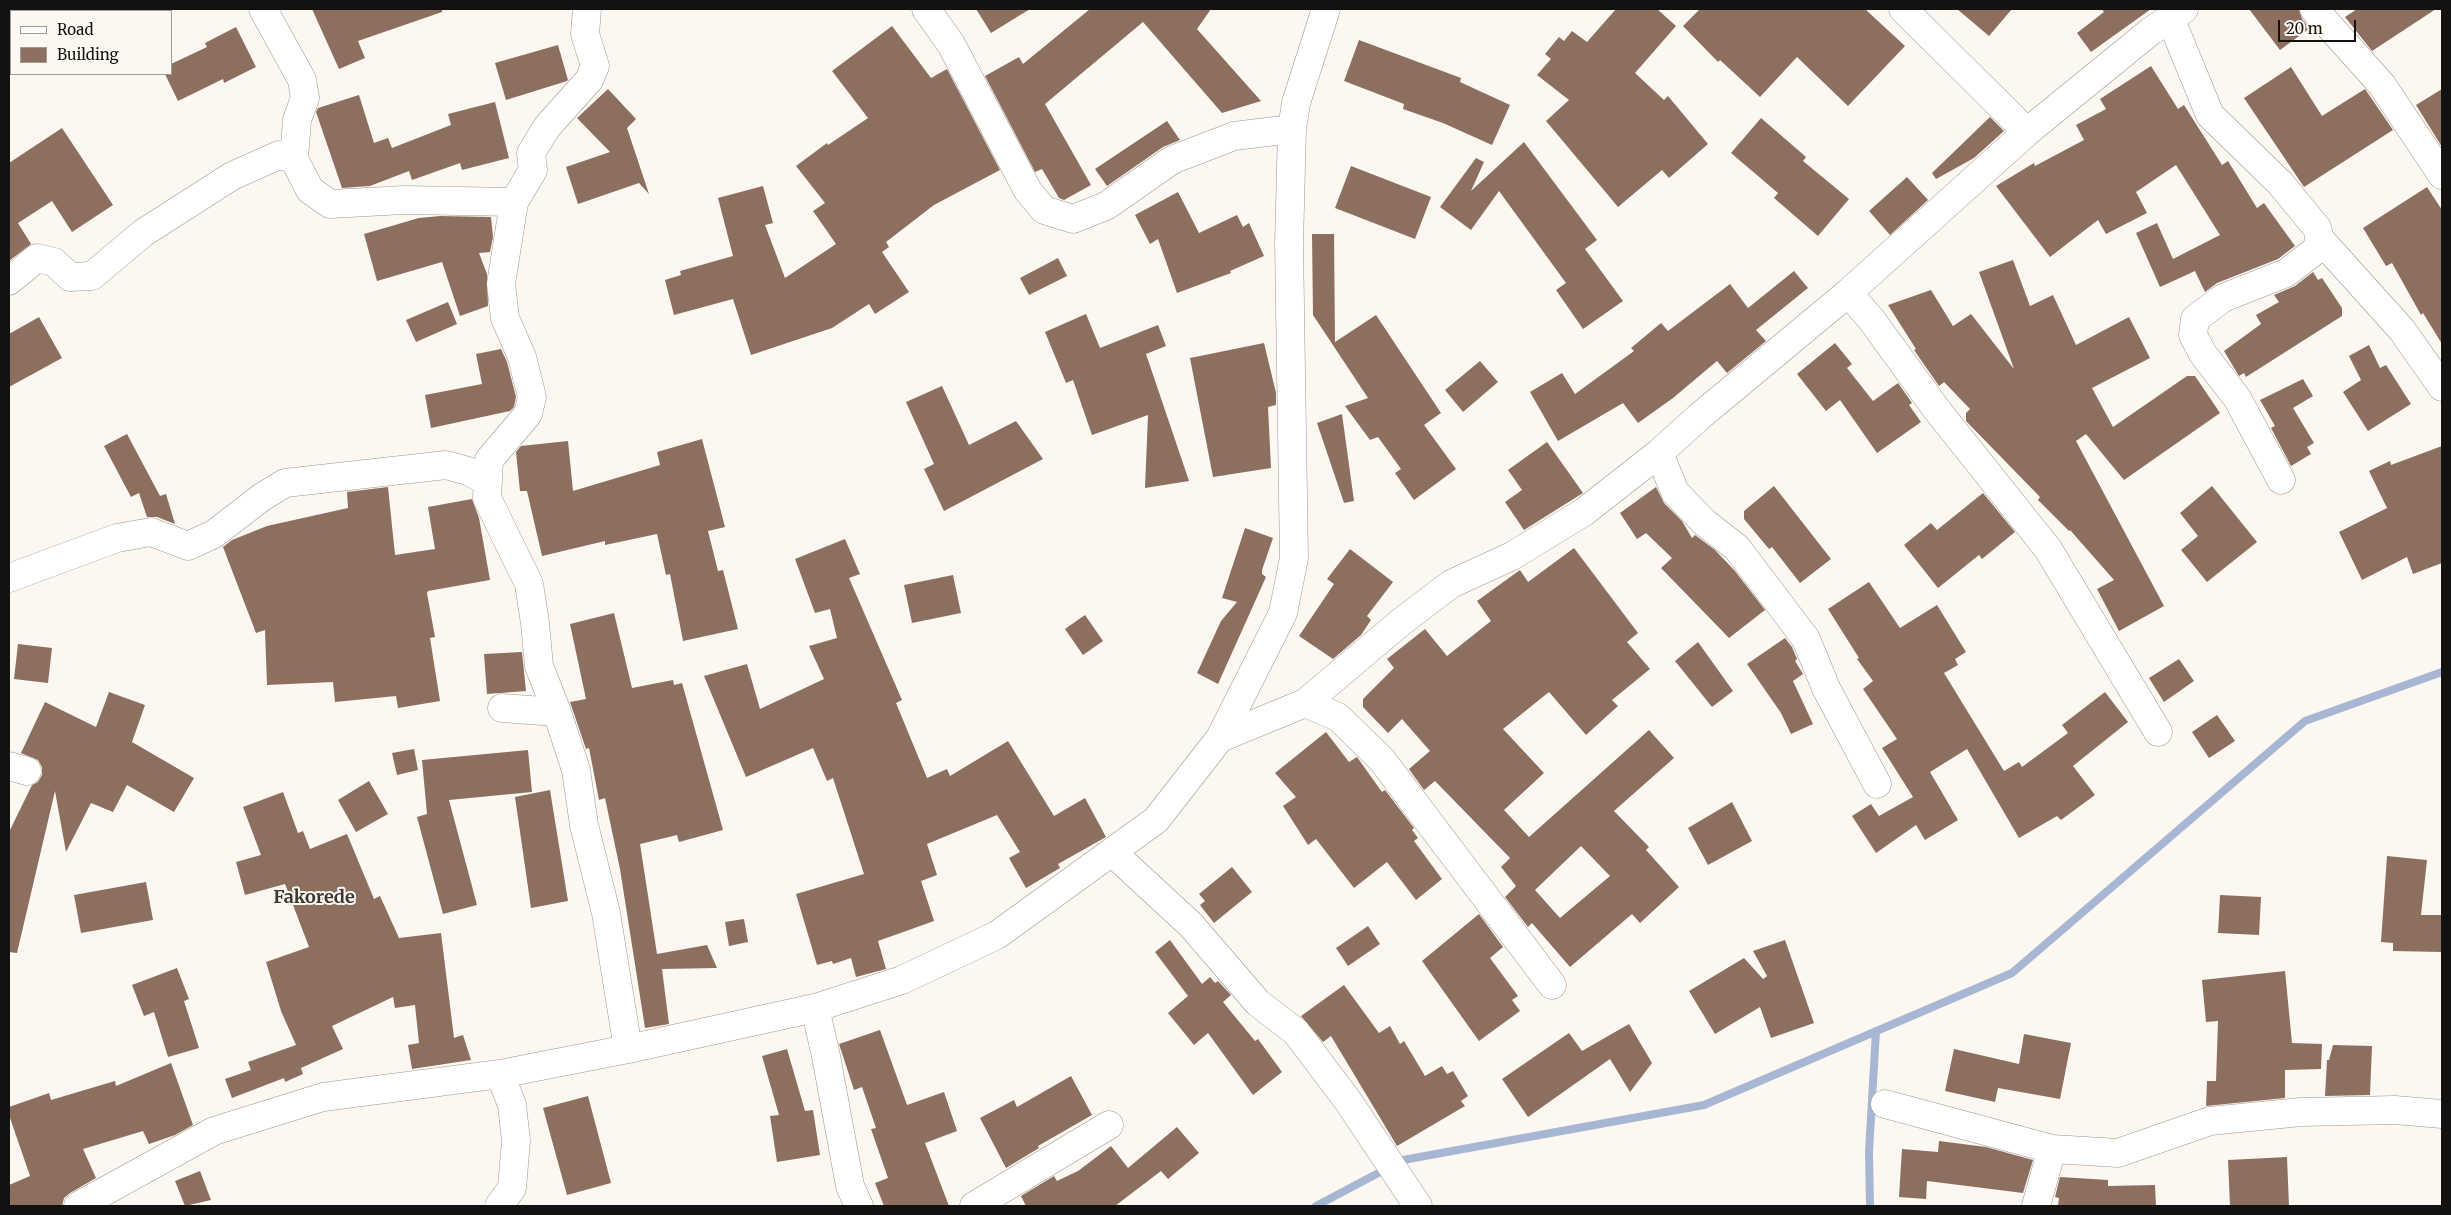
<!DOCTYPE html>
<style>
body{margin:0}
#map{position:relative;width:2451px;height:1215px;overflow:hidden;background:#fdf7f1;font-family:Merriweather,serif}
canvas{display:block}
.frame{position:absolute;inset:0;border:10px solid #141210;pointer-events:none}
.legend{position:absolute;left:10px;top:10px;width:162px;height:65px;box-sizing:border-box;background:#fdf7f1;border:1px solid #a09b97;margin:0;padding:6px 9px;list-style:none;font-size:15px;color:#141210}
.legend li{display:flex;align-items:center;gap:10px;height:25px}
.legend b{width:25px;border:1px solid #a09b97}
.scale{position:absolute;left:2278px;top:20px;width:78px;height:22px;box-sizing:border-box;border:2px solid #141210;border-top:0;padding-left:6px;font-size:15px;line-height:18px;white-space:nowrap;color:#141210;-webkit-text-stroke:4px #fdf7f1;paint-order:stroke}
</style>
<div id="map">
<canvas width="2451" height="1215"></canvas>
<div class="frame"></div>
<ul class="legend">
<li><b style="height:6px;background:#fff"></b>Road</li>
<li><b style="height:14px;background:#8d6f60"></b>Building</li>
</ul>
<div class="scale">20 m</div>
</div>
<script>
const ctx = document.querySelector('canvas').getContext('2d');
ctx.lineJoin = 'round';
function trace(path, color, width, dash) {
  ctx.strokeStyle = color;
  ctx.lineWidth = width;
  ctx.lineCap = dash ? 'butt' : 'round';
  ctx.setLineDash(dash || []);
  ctx.stroke(path);
}
function fillPath(path, color) {
  ctx.fillStyle = color;
  ctx.fill(path, 'evenodd');
}
function write(font, color, halo, rows, align = 'center') {
  ctx.font = font + ' Merriweather,serif';
  ctx.lineWidth = 4;
  ctx.setLineDash([]);
  ctx.textBaseline = 'middle';
  ctx.strokeStyle = halo;
  ctx.fillStyle = color;
  for (const [text, x, y, turn = 0] of rows) {
    ctx.save();
    ctx.translate(x, y);
    ctx.rotate((+turn || 0) * Math.PI / 180);
    ctx.textAlign = isNaN(turn) ? turn : align;
    if (halo) ctx.strokeText(text, 0, 0);
    ctx.fillText(text, 0, 0);
    ctx.restore();
  }
}
trace(new Path2D(`
 M1316,1206L1403,1160L1704,1105L2012,973L2305,721L2442,672
 M1870,1206L1869,1152L1876,1031`), '#a7b7d3', 8);
fillPath(new Path2D(`
 M312,9H442V12L358,41L365,58L339,69Z
 M976,9H1030L991,33Z
 M1090,9H1211L1197,29L1261,101L1222,113L1143,22L1045,104L1091,185L1064,200L1059,198L1042,169L1035,172L985,76L1019,57L1023,64Z
 M1616,9H1657L1676,26L1635,73L1664,100L1668,96L1708,144L1669,178L1662,170L1618,207L1546,121L1569,100L1537,75L1551,59L1545,54L1559,37L1564,41L1572,31L1587,42Z
 M1700,9H1865L1905,46L1848,106L1797,57L1760,97L1720,60L1718,62L1683,26Z
 M1957,9H2012L1989,36Z
 M2102,9H2151L2091,52L2077,33L2104,12Z
 M2249,9H2299L2302,19L2310,28L2280,50Z
 M2357,9H2436L2372,51L2345,17Z
 M892,26L931,78L947,69L1000,170L934,205L886,242L889,247L882,252L909,292L875,314L869,304L832,328L751,355L733,299L674,315L665,280L681,275L680,271L733,256L718,198L763,186L773,223L765,225L785,278L836,244L813,211L825,203L796,166L827,143L828,145L868,118L832,71Z
 M236,27L256,67L224,83L223,79L178,101L165,74H171V64L207,47L205,43Z
 M1359,40L1461,78L1460,82L1510,105L1492,145L1443,123L1403,109L1404,104L1344,81Z
 M558,45L568,80L567,81L506,100L495,63Z
 M2151,66L2178,109L2184,105L2222,165L2228,161L2257,208L2264,203L2295,246L2278,259L2217,283L2205,292L2195,271L2160,287L2136,233L2157,223L2173,259L2220,235L2176,165L2136,192L2147,213L2106,234L2098,220L2050,257L1996,186L2034,163L2035,166L2084,140L2076,125L2106,109L2100,99Z
 M2291,67L2322,116L2365,89L2393,130L2304,187L2244,98Z
 M608,89L636,119L627,128L649,194L639,183L578,204L566,167L610,152L577,118Z
 M2442,89V147L2416,105Z
 M359,95L374,143L388,138L392,148L451,125L448,114L495,102L509,158L462,170L460,163L412,180L409,171L370,186L342,188L316,112L318,108Z
 M1990,117L2004,131L1974,158L1936,179L1932,173Z
 M1761,118L1806,157L1803,161L1849,199L1818,236L1774,198L1778,193L1731,153Z
 M1167,121L1180,140L1163,147L1107,186L1095,169Z
 M62,128L113,205L72,232L52,201L18,223L31,244L9,261V163Z
 M1524,142L1597,240L1585,249L1623,301L1583,329L1556,290L1566,283L1499,191L1471,230L1440,207L1476,158L1484,162L1471,191Z
 M1351,166L1431,197L1415,239L1335,208Z
 M1907,177L1928,200L1890,235L1869,211Z
 M2427,187L2442,210V344L2423,313L2421,315L2392,263L2386,266L2363,228Z
 M1178,192L1199,233L1237,215L1243,227L1249,223L1264,256L1230,271L1231,273L1177,293L1158,239L1150,244L1135,215Z
 M440,216L491,217L493,237L490,252L479,253L487,274L488,306L460,316L442,262L377,281L364,234L419,218Z
 M1312,234H1334L1335,342L1376,315L1441,413L1424,425L1456,469L1414,500L1395,473L1401,469L1378,437L1370,440L1345,406L1368,398L1313,315Z
 M1058,258L1067,276L1029,295L1020,278Z
 M2013,260L2030,306L2053,295L2076,345L2129,317L2150,358L2092,388L2113,427L2187,376H2195L2220,413L2124,480L2086,434L2076,441L2164,606L2119,631L2097,589L2114,580L2070,530L2069,531L2038,500L2040,497L1966,421V413L1970,409L1944,382L1939,386L1914,350L1916,349L1888,305L1931,290L1953,326L1971,314L2014,369L1979,272Z
 M1794,271L1808,288L1756,330L1766,341L1727,373L1717,361L1673,398L1638,423L1623,403L1558,441L1530,392L1562,373L1575,394L1634,351L1631,348L1661,323L1668,331L1730,284L1748,308Z
 M2313,272L2318,280L2322,278L2342,308V316L2246,377L2244,373L2239,376L2224,351L2261,324L2256,315L2279,302L2274,295L2295,286Z
 M448,302L457,324L416,342L406,320Z
 M1086,314L1100,348L1158,325L1166,346L1146,354L1189,481L1145,488L1148,415L1092,435L1073,380L1066,383L1045,332Z
 M39,317L62,358L9,387V334Z
 M1264,343L1276,393V405L1268,407L1271,468L1213,477L1190,358Z
 M1835,343L1852,364L1847,368L1873,401L1898,383L1912,403L1909,405L1921,422L1877,453L1840,400L1826,411L1797,374Z
 M2369,345L2380,368L2386,365L2411,404L2368,431L2343,392L2361,380L2349,356Z
 M501,349L507,362L516,397L514,407L510,411L431,428L425,395L482,384L476,354Z
 M1480,361L1498,382L1463,412L1445,390Z
 M2303,379L2313,396L2293,408L2314,443L2307,447L2311,454L2291,466L2271,428L2275,426L2260,400Z
 M942,386L969,445L1016,421L1043,459L944,511L924,469L934,464L906,402Z
 M1342,414L1354,501L1344,503L1317,423Z
 M127,434L160,496L166,494L175,524L157,517H147L139,493L131,497L104,446Z
 M702,439L725,527L708,531L718,571L723,570L738,629L683,641L670,574L666,575L657,534L605,545V541L542,556L527,491H520L516,452L521,446L568,441L573,491L660,465L657,452Z
 M1547,442L1583,493L1524,530L1505,502L1522,490L1508,470Z
 M2442,446V563L2413,574L2407,557L2362,580L2339,532L2387,508L2369,471L2390,461L2391,465Z
 M1774,486L1831,559L1800,583L1772,547L1769,549L1744,519V511Z
 M2212,486L2257,542L2207,582L2181,550L2198,536L2180,513Z
 M388,487L395,555L435,549L428,507L472,499L479,518L490,580L428,591L427,593L435,637L430,638L440,701L398,708L396,696L335,702L333,682L267,685L265,630L256,633L223,547L232,540L267,526L348,508L347,492Z
 M1656,487L1664,503L1682,521L1692,538L1695,535L1715,550L1735,571L1765,610L1729,638L1661,568L1672,558L1646,533L1637,539L1620,513Z
 M1983,493L2015,532L1982,559L1979,555L1938,588L1904,545L1931,523L1937,530Z
 M1245,528L1273,538L1262,570V574L1266,577L1218,684L1197,673L1221,621L1237,602L1222,598Z
 M845,539L860,574L849,578L902,700L896,703L927,778L947,769L950,776L1008,741L1054,816L1085,798L1106,837L1058,864L1060,868L1026,888L1009,858L1020,852L997,815L927,844L937,875L921,881L934,921L878,941L886,969L856,977L851,958L833,964L832,961L817,965L796,894L864,874L833,778L827,781L813,748L746,777L704,676L747,664L760,709L824,679L809,646L837,638L830,609L815,613L795,559Z
 M1574,548L1638,633L1627,642L1650,669L1612,700L1618,706L1586,735L1549,692L1503,729L1544,773L1504,810L1529,837L1649,730L1674,758L1614,811L1649,847L1646,850L1679,887L1640,923L1632,914L1570,967L1532,923L1528,927L1505,897L1516,886L1501,867L1510,858L1435,781L1424,790L1409,769L1430,751L1402,719L1388,733L1363,707V699L1394,668L1387,659L1425,629L1447,656L1491,621L1477,601L1520,570L1528,582ZM1581,846L1610,876L1560,918L1535,890Z
 M1350,549L1393,582L1367,616L1371,620L1361,635L1333,659L1299,636L1334,584L1327,579Z
 M953,575L961,613L912,623L904,585Z
 M1869,582L1900,628L1937,605L1966,652L1955,659L1958,665L1944,673L2004,771L2019,762L2022,767L2068,733L2062,725L2105,692L2128,722L2073,766L2095,795L2061,820L2057,816L2019,838L1967,749L1930,772L1958,820L1925,840L1916,825L1876,853L1852,816L1871,804L1879,816L1913,797L1882,748L1897,739L1863,689L1873,681L1857,659L1859,658L1828,609Z
 M614,613L632,688L673,680L674,685L682,683L723,830L679,842L677,835L640,844L657,954L707,945L717,968L662,969L669,1024L645,1028L620,869L605,798L599,800L589,748L586,749L570,702L586,699L570,624Z
 M1085,615L1103,641L1083,655L1065,629Z
 M1785,638L1792,647L1797,659L1795,661L1803,674L1793,681L1813,724L1791,734L1781,713L1747,664Z
 M1698,642L1733,691L1712,707L1675,661Z
 M18,644L52,648L48,683L14,679Z
 M522,652L526,691L487,694L484,654Z
 M2179,659L2194,681L2164,702L2149,678Z
 M109,692L145,705L132,742L194,778L174,812L127,785L113,812L91,803L66,852L55,791L17,953L9,952V832L32,785L38,782L42,775V767L38,760L21,753L45,702L96,727Z
 M2217,715L2235,741L2209,758L2192,732Z
 M1326,732L1349,762L1357,757L1382,792L1385,790L1414,828L1412,830L1418,838L1414,841L1442,879L1416,900L1387,862L1354,888L1316,839L1308,845L1283,806L1296,797L1275,773Z
 M414,749L418,770L397,775L392,753Z
 M528,750L532,792L449,800L477,905L443,914L417,817L427,814L422,760Z
 M369,781L388,814L356,832L338,800Z
 M550,790L568,901L531,908L515,797Z
 M283,792L298,833L303,831L310,849L347,834L374,899L380,896L399,938L441,933L454,1038L463,1035L471,1060L412,1069L408,1045L419,1043L415,1005L395,1008L393,997L332,1026L343,1049L301,1068L303,1074L285,1082L284,1078L232,1098L225,1079L251,1070L248,1062L296,1045L281,1011L266,962L309,947L285,884L245,895L236,862L261,855L243,807Z
 M1732,802L1752,841L1708,865L1688,828Z
 M2387,856L2427,860L2421,915H2442V952L2393,951V943L2381,942Z
 M1232,867L1252,892L1214,923L1200,905L1205,901L1199,894Z
 M146,882L153,920L81,933L74,895Z
 M2220,895L2261,897L2259,935L2218,933Z
 M1479,914L1503,947L1490,958L1518,996L1512,1000L1520,1011L1479,1041L1422,961Z
 M744,919L748,942L729,946L725,922Z
 M1368,926L1380,944L1348,966L1336,948Z
 M1170,940L1202,984L1210,977L1215,983L1218,981L1231,995L1223,1002L1255,1041L1258,1039L1282,1072L1253,1095L1208,1033L1194,1045L1168,1013L1188,996L1155,952Z
 M1785,940L1814,1023L1771,1038L1760,1007L1715,1034L1689,991L1744,958L1763,979L1767,976L1753,951Z
 M177,968L189,999L184,1001L199,1048L168,1057L154,1012L144,1016L132,985Z
 M2285,971L2292,1043L2322,1044L2321,1069L2285,1070V1098L2206,1106L2207,1081H2216L2218,1021L2206,1022L2202,980Z
 M1344,985L1379,1033L1390,1026L1400,1044L1404,1041L1425,1076L1442,1066L1447,1074L1453,1071L1468,1096L1461,1101L1465,1106L1397,1146L1331,1036L1323,1042L1301,1016Z
 M1629,1024L1652,1063L1630,1092L1610,1059L1528,1117L1502,1079L1569,1033L1582,1051Z
 M880,1030L907,1105L944,1092L957,1131L925,1143L949,1206H884L875,1183L888,1178L871,1129L876,1128L862,1087L854,1090L839,1044Z
 M2024,1034L2071,1043L2060,1099L1998,1088L1995,1102L1945,1091L1954,1049L2019,1064Z
 M2333,1045L2372,1046L2370,1095L2325,1096L2327,1060H2329Z
 M787,1049L805,1111L813,1110L820,1155L777,1162L770,1116L779,1115L762,1056Z
 M171,1063L193,1125L175,1135L149,1144L143,1131L83,1149L96,1178L70,1193L64,1198L62,1206H9V1185L30,1176L9,1115V1107L49,1093L51,1100L115,1081L116,1086Z
 M1071,1076L1092,1115L1038,1146L1039,1148L1006,1168L980,1118L1014,1100L1017,1107Z
 M588,1096L611,1183L567,1195L543,1108Z
 M1177,1127L1199,1153L1168,1179L1161,1171L1115,1206H1026L1021,1196L1054,1176L1057,1181L1078,1171L1111,1146L1128,1168Z
 M1939,1141L1986,1147L2033,1160L2023,1193L1927,1181L1926,1199L1899,1197L1902,1149L1938,1152Z
 M2287,1157L2289,1206H2230L2228,1160Z
 M200,1171L211,1200L185,1206L175,1181Z
 M2060,1177L2108,1180V1186L2155,1185L2156,1206H2058L2059,1198L2055,1197Z`), '#8d6f60');
const minor = new Path2D(`
 M263,9L302,80L305,98L297,120L294,159
 M587,9L585,34L595,66L589,80L547,127L531,153L533,170L514,202L501,284L505,318L522,357L532,397L528,414L489,460L487,498L529,584L535,623L539,666L557,712L576,770L584,825L606,913L628,1049
 M926,9L951,44L1028,191L1044,210L1073,219L1106,206L1172,160L1234,136L1292,129
 M1903,9L2027,132
 M2314,9L2382,85L2442,175
 M2166,21L2176,32L2210,115L2280,183L2317,228L2320,239L2316,250L2286,273L2223,298L2195,319L2193,335L2203,354L2237,398L2281,480
 M2320,239L2402,330L2442,387
 M9,281L37,258L54,262L70,277L92,276L143,233L232,176L279,155L294,159L310,190L330,204L404,200L514,202
 M1848,293L1871,319L1937,410L2048,549L2158,732
 M1659,453L1675,492L1704,522L1737,548L1806,639L1826,688L1877,784
 M9,578L117,538L151,532L188,546L214,534L262,497L285,483L446,465L468,471L487,481
 M1305,703L1338,717L1382,760L1552,985
 M502,708L557,712
 M1220,738L1305,703L1401,622L1451,584L1512,556L1584,512L1659,453L1700,416L1848,293L2027,132L2151,31L2184,9
 M9,766L27,771
 M1113,853L1191,925L1258,1003L1296,1032L1348,1101L1418,1206
 M815,1008L826,1056L850,1186L859,1206
 M1885,1104L2052,1149L2118,1153L2210,1121L2301,1112L2395,1110L2442,1114
 M78,1206L214,1131L323,1097L500,1074L628,1049L815,1008L902,980L997,935L1156,820L1220,738L1283,613L1294,558L1289,244L1292,129L1296,103L1326,9
 M499,1206L512,1188L516,1141L512,1105L500,1074
 M974,1206L1109,1125
 M2036,1206L2052,1149`);
trace(minor, '#9a958f', 29);
trace(minor, '#fff', 28);
write('bold 18px', '#3b3632', '#fdf7f1', [
 ["Fakorede",314,898]
]);
</script>
